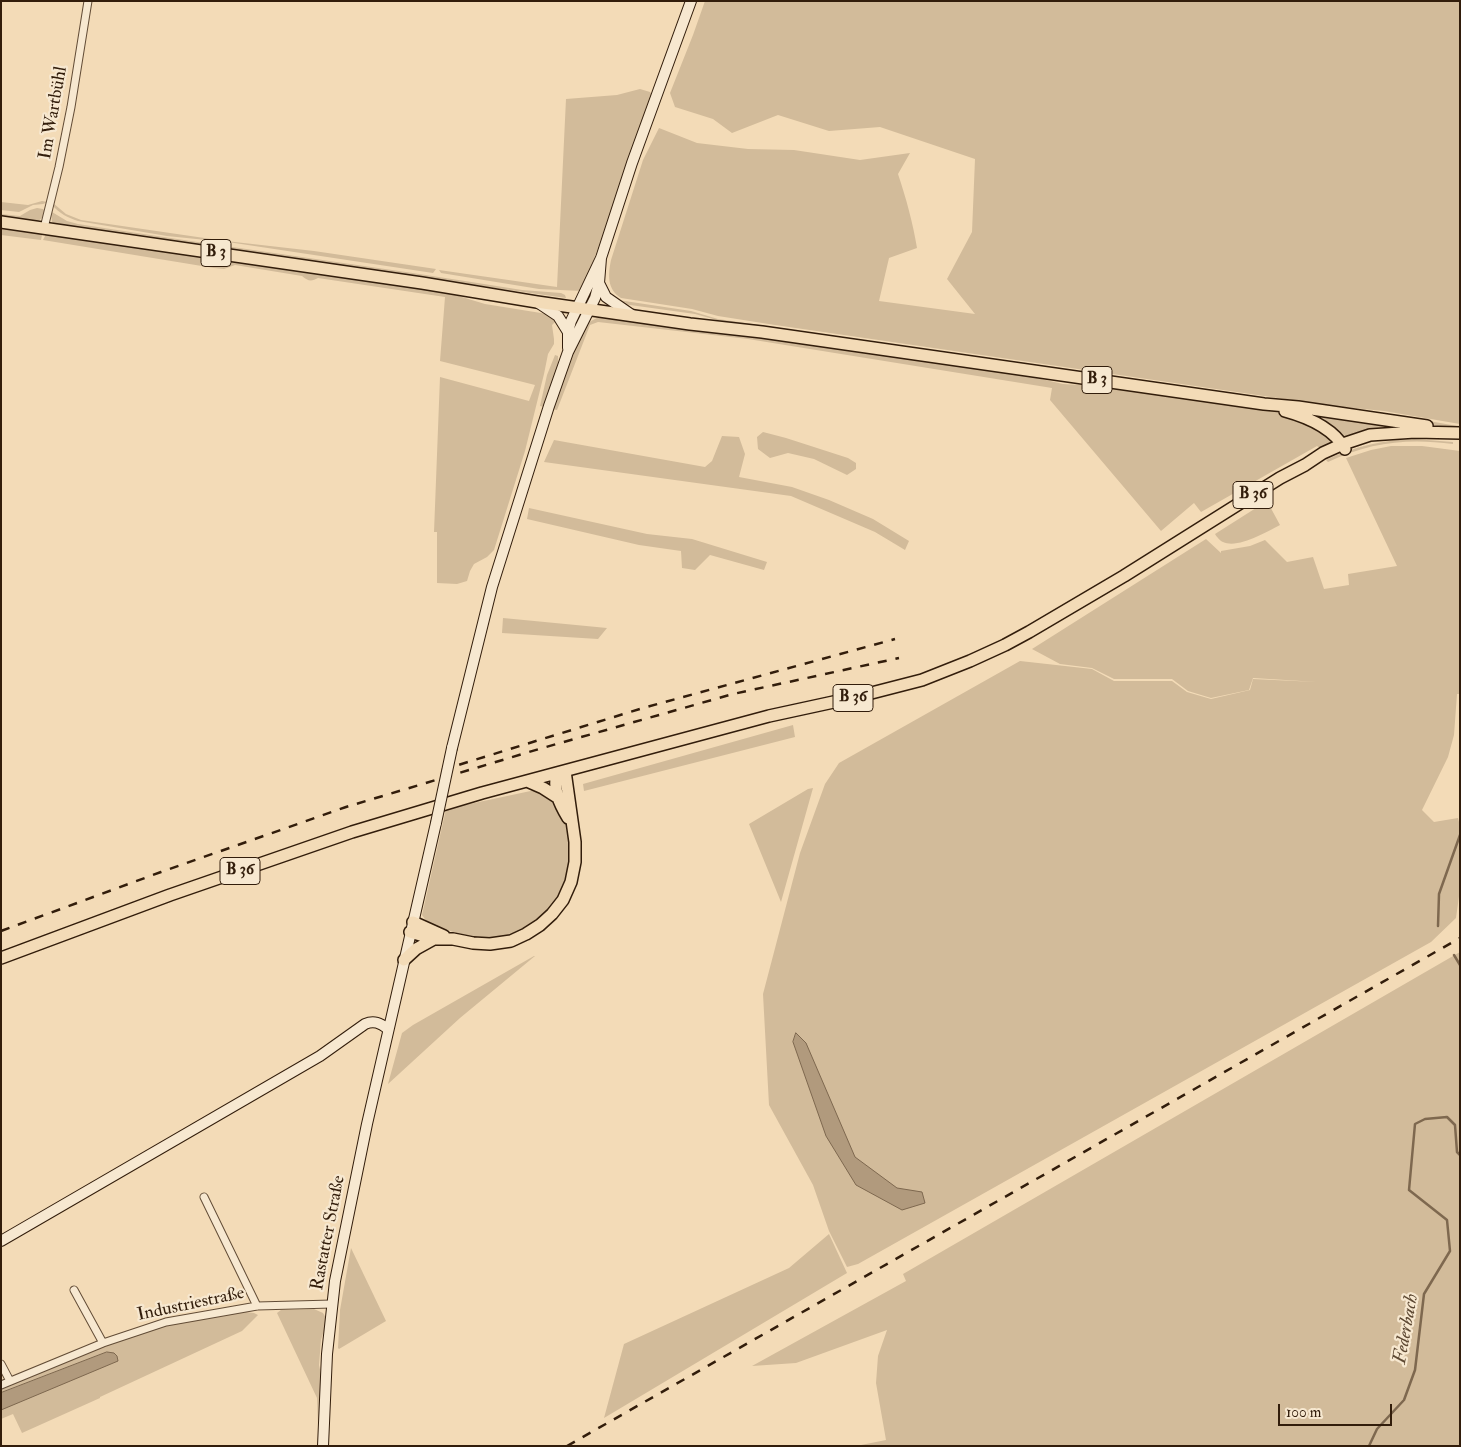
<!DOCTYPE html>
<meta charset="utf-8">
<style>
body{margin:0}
#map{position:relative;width:1461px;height:1447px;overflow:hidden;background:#f3dbb7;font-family:"IM FELL Double Pica",serif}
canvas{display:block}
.frame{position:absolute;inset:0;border:2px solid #321d0b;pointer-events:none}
.scale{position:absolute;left:1278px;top:1404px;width:114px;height:22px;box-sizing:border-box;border:2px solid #321d0b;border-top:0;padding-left:6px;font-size:15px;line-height:18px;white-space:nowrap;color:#321d0b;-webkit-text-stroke:4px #f7e8d0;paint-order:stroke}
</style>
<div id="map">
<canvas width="1461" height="1447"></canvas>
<div class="frame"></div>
<div class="scale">100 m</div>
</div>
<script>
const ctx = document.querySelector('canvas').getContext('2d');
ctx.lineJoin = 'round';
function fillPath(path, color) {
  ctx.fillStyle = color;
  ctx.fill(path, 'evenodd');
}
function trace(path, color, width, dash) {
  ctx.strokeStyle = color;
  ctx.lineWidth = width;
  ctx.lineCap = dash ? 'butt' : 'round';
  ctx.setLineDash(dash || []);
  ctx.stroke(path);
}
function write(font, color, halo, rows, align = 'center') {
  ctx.font = font + ' "IM FELL Double Pica",serif';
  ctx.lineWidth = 4.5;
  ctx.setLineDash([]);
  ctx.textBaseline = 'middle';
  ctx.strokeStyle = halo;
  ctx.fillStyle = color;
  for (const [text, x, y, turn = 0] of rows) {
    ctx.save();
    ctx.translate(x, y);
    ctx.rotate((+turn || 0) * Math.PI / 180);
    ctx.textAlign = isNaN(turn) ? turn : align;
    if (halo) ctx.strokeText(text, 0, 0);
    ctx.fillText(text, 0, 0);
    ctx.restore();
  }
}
fillPath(new Path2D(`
 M705,1H1460V424L1384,411L1333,406L775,325L718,316L692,309L621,298C607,289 608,275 611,260L643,160L659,128L697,143L748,149L794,150L860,160L910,153L898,174C906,198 913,223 917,248L889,258L879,301L975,314L947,279L972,232L975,159L880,127L829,131L778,115L732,133L713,119L675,107L670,93L693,35Z
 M640,89L650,92L654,98L582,291L539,289L441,273L439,270L557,287L566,99L617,95Z
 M42,201L48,202L43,204L33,205L19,212L1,210V202L28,205Z
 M53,203L66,214L81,220L218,240L216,241L167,236L78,221C68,218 59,213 52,205Z
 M37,208L43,209L45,211L42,218L37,222L1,218V214L20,216L30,210Z
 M51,212H52L67,221L78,224C226,247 374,266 522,290L561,293L565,295L566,298L57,226L52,222Z
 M1,227L40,233L42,235L41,240L1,235Z
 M46,234L402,285L452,294L485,304L547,314L557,320L552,325L554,339V344L548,354L544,374L525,451L494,550L487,557L474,564L470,571L467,581L457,584L437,583V532H434L440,377L529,401L535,385L440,361L445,297L318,278C311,282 308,281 302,276L235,265L224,269L214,268L43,240Z
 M226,241L314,251L436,269L433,273L228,242Z
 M618,300L691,311L718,319L1333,408L1384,413L1457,426L1456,428L1433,425L724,322L695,314L623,304Z
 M597,318H604L672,328L723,332L1024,375L1063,384L1114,387L1263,409L1280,412L1306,420L1333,441V443L1321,449L1317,446L1201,512L1194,503L1161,531L1050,400L1052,388L748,339L598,322L590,325L557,410L551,409L577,344L587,323Z
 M555,355L558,356V363L545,407L540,406L547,375Z
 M1292,408L1396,425L1364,431L1345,437L1326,425Z
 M763,432L786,438L848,458L856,463V469L847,475L814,459L788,453L770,458L758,449L757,437Z
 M722,436L739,437L745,454L739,477L792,487L829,500L873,519L909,541L905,550L875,532L791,496L544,462L554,440L705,467L712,461Z
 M1414,439L1453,442V444C1408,438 1370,442 1328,462L1326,460C1355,446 1383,440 1414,439Z
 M1391,446H1422L1460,451V694H1457L1454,735L1448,757L1422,810L1434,822L1458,818L1460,826V889L1456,918L1431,942L858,1264L847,1267L829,1231L813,1185L769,1105L763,994L800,853L825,784L839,763L1020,661L1092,669L1114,681H1172L1187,692L1211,699L1250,690L1253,679L1317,682L1253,678L1249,690L1211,698L1188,691L1172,679H1114L1092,668L1060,664L1032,649L1206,539L1221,553V551L1250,546L1265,540L1287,562L1313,557L1324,589L1349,585L1348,574L1397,566L1346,458L1371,450Z
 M1267,501L1280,525C1266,532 1238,549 1223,542C1220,541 1217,537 1215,534Z
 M529,508L647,534L692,539L767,562L764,570L710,555L695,570L682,568L681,551L639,545L527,519Z
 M503,618L607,628L598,639L502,633Z
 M793,725L795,737L584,791L583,784Z
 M813,788L781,902L749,824L808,789Z
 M540,789L547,792L564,814L572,843L566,886L549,912L522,931L506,937L493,938H478L461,935L427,922L422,915L446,809Z
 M1460,952V1446H856L886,1440L876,1383L878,1356L887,1330L796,1363L752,1366L906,1281L903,1274Z
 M534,956H535L460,1018L388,1084L402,1033L413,1025Z
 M829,1234L847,1273L604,1418L624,1344L789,1268Z
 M351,1248L386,1321L339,1349L338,1348L340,1310Z
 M314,1309L323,1313L326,1318V1324L321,1340L319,1365L322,1379L321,1426H318L317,1398L277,1313L281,1310Z
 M246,1312L254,1313L258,1315L242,1331L100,1397V1398L22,1433L13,1414L1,1419V1388L128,1337L169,1324Z`), '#d2bb9a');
const water = new Path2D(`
 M796,1033L806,1043L855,1157L897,1188L922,1192L925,1203L902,1210L856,1185L826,1136L793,1042Z
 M107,1352L114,1353L117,1356L118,1361L1,1410V1393Z`);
fillPath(water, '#b19a7d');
trace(water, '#7e684f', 1);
trace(new Path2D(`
 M1438,926L1439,894L1460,835
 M1454,955L1460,965
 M1369,1446L1377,1429L1404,1400L1415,1370L1424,1294L1450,1251L1447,1220L1409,1190L1415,1124L1425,1119L1447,1117L1455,1125L1457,1152L1460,1155`), '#7e684f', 2.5);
const street = new Path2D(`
 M44,228L59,167L71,107L88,1
 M204,1197L257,1306
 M74,1290L103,1343
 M1,1364L10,1381
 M1,1385L103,1343L166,1322L257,1306L332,1304`);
const secondary = new Path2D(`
 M599,283L606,297L632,315
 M537,302L558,316L568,332
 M568,348V332L571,321L601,258L632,163L691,1
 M452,748L492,587L549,406L568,352L595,298L599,283L601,258
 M1,1241L320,1056L365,1024C374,1020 380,1023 388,1029
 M323,1446L327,1354L335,1281L367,1124L436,823`);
const primary = new Path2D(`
 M1,222L422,283L537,302L690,324L762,332L1264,404L1298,407L1427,426
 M1285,411C1307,417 1333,428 1345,449
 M557,773C553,790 559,803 568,818
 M527,781L543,788L557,797
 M413,922L444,936
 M410,932L434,939H453L473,943L490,944L511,941L526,934L540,925L552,914L563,900L571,882L575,862V842L565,771
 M1,958L170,895L352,832L482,793L769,716L852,698L922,680L970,661L1005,645L1029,632L1124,576L1280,478L1305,465L1323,453L1343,444L1370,435L1415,432L1460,433
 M404,960L416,949L434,939`);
trace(street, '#624c36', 9);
trace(secondary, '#321d0b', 12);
trace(primary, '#321d0b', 14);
trace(street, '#f7e8d0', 7);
trace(secondary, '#f7e8d0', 10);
trace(primary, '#f3dbb7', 11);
trace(new Path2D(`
 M442,770L643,708L895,639
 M1,931L161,872L346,807L539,749L733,694L899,658
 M567,1446L1460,938`), '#321d0b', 2.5, [9, 9]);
const secondaryBridge = new Path2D(`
 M436,823L452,748`);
trace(secondaryBridge, '#321d0b', 12, []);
trace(secondaryBridge, '#f7e8d0', 10);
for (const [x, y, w] of [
 [216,253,30],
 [1097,380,30],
 [1253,495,40],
 [853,698,40],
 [240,871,40]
]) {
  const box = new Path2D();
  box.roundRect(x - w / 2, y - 13.5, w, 27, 4);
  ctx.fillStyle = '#f7e8d0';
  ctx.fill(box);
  trace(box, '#321d0b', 1);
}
write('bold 16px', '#321d0b', null, [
 ["B 3",216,253],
 ["B 3",1097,380],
 ["B 36",1253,495],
 ["B 36",853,698],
 ["B 36",240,871]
]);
write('18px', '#321d0b', '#f7e8d0', [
 ["Im Wartbühl",54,113,-80],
 ["Rastatter Straße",329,1233,-79],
 ["Industriestraße",191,1305,-12]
]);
write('italic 19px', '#5e4933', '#f7e8d0', [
 ["Federbach",1407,1329,-80]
]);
</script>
